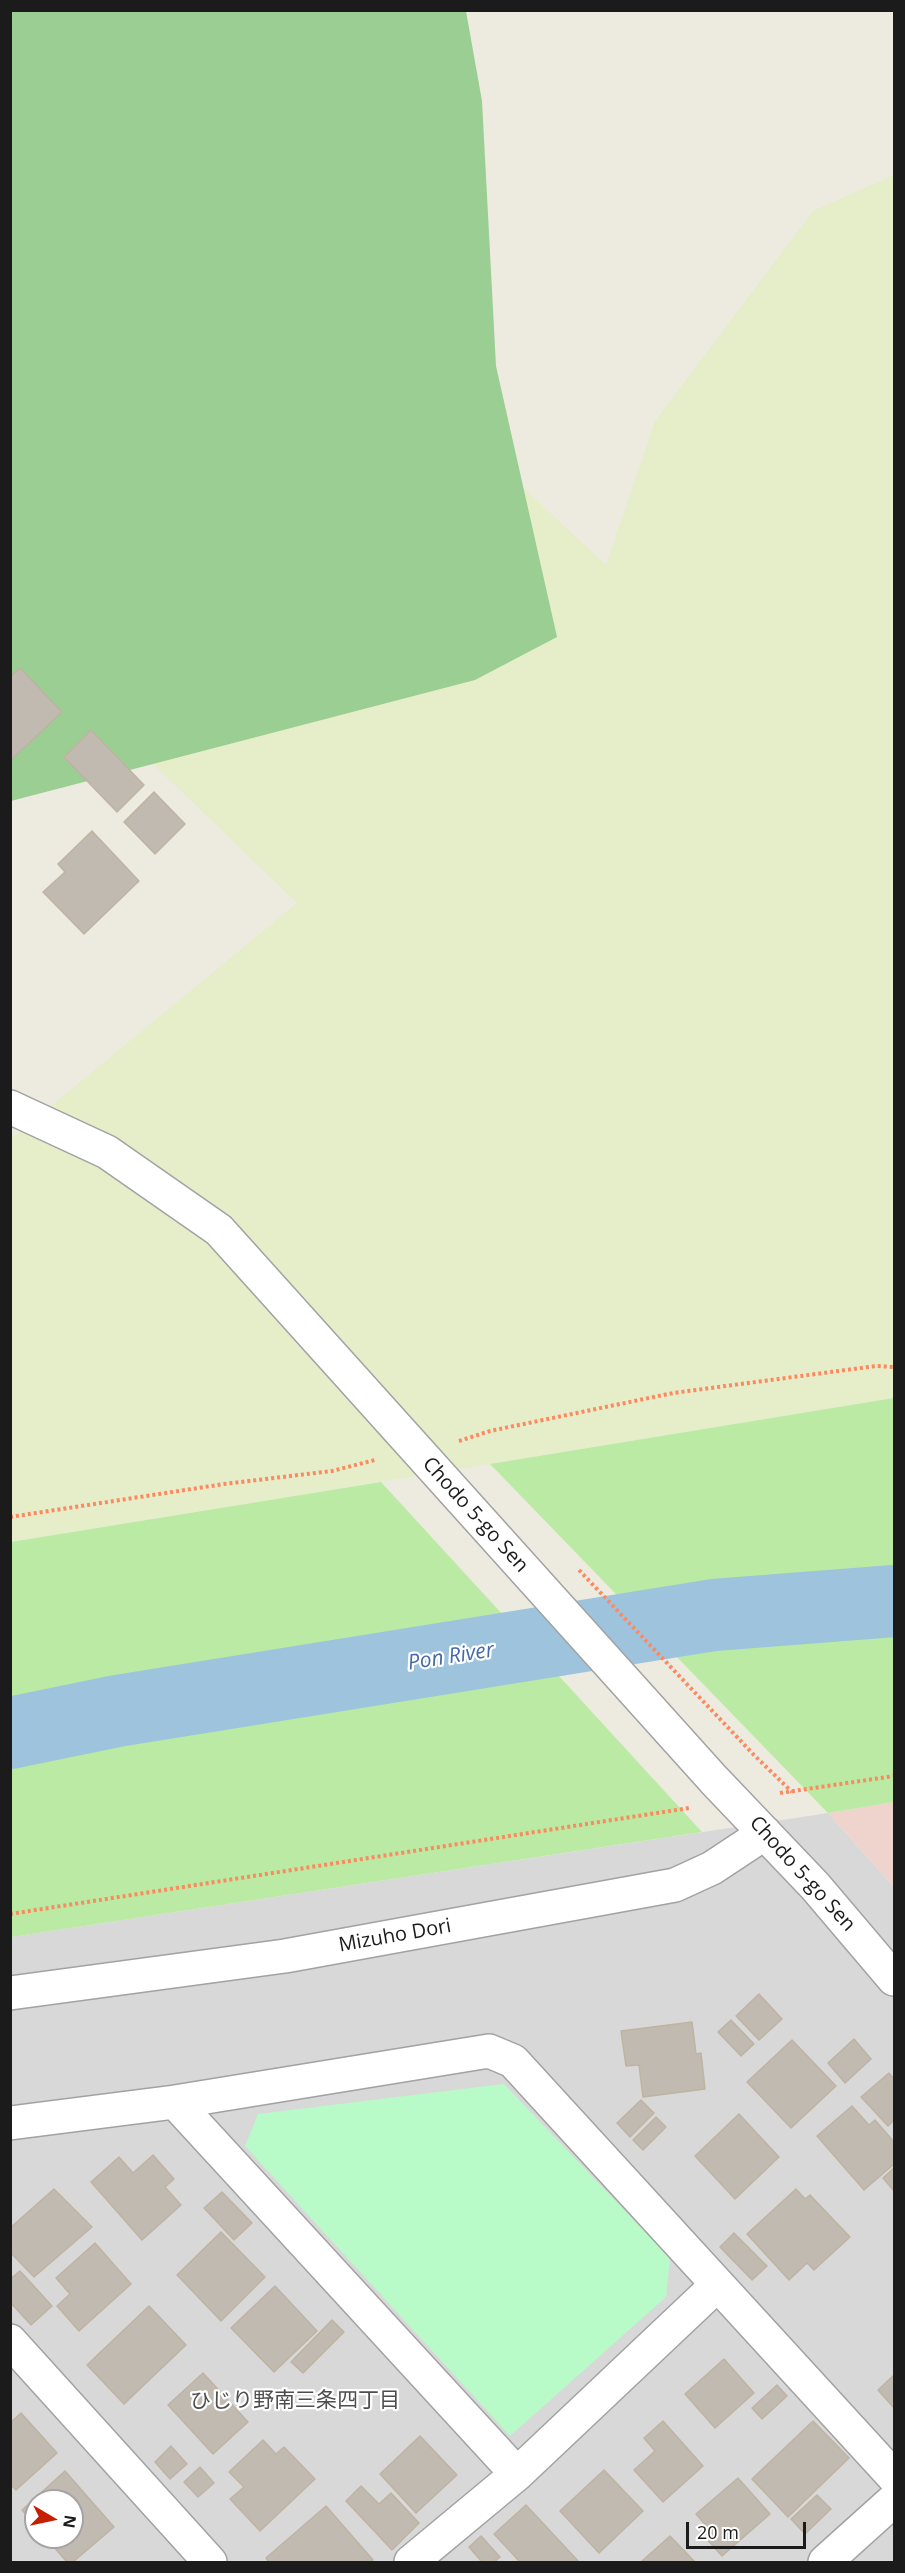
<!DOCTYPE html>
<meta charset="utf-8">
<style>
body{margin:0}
#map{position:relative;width:905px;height:2573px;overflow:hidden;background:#edebe0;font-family:"Open Sans",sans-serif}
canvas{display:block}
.frame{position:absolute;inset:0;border:12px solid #1b1b1b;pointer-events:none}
.north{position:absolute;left:24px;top:2489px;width:60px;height:60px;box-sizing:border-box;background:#fff;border:2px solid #a4a4a4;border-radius:50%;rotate:99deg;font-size:16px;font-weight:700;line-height:24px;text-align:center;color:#1b1b1b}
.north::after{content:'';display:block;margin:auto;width:21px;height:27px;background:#c51f00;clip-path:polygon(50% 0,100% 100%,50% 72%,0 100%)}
.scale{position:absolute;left:686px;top:2522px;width:120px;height:27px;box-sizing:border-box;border:3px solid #1b1b1b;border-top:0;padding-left:8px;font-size:18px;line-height:21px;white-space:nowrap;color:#1b1b1b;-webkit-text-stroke:4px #fff;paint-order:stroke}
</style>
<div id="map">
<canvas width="905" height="2573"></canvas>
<div class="frame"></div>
<div class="north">N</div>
<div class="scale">20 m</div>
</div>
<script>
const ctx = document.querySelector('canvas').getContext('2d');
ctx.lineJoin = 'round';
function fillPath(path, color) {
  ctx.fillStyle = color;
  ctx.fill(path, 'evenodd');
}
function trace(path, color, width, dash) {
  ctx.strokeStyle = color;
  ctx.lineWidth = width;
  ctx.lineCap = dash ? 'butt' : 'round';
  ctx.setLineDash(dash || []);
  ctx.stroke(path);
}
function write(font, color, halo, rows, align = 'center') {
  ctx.font = font + ' "Open Sans","Noto Sans JP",sans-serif';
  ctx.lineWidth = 4.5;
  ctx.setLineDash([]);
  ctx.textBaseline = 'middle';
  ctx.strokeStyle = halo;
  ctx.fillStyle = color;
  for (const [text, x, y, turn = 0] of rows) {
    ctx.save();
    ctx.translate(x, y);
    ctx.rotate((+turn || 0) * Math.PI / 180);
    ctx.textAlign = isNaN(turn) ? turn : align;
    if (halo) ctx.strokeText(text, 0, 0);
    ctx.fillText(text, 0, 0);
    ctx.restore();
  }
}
fillPath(new Path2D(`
 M828,1813L894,1887V2562H11V1937ZM36,2501H72V2537H36Z`), '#d9d8d8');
fillPath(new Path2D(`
 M894,1802V1887L828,1813Z`), '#efd4cd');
fillPath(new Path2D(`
 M894,175V1398L11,1542V1139L297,903L12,628L424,395L606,565L655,421L813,211Z`), '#e5edc9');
fillPath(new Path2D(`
 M894,1398V1802L828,1813L490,1464Z
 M381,1482L702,1832L11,1937V1542Z`), '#baeaa3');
fillPath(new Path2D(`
 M11,11H466L482,101L496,366L557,637L475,680L11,801Z`), '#9bce93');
fillPath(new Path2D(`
 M504,2084L670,2258L666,2297L510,2436L245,2146L258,2114Z`), '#b9fac9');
trace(new Path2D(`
 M10,1733L117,1711L714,1615L894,1601`), '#9ec4dd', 72);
const building = new Path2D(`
 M20,668L62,712L10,761V677Z
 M91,730L144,785L117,812L64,757Z
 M154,792L185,824L155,854L124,822Z
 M92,831L139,881L84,934L43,892L65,872L58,864Z
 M759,1994L782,2019L759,2040L736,2016Z
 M731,2020L754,2044L741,2056L718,2032Z
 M692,2022L696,2054L701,2053L705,2089L643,2097L639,2065L626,2066L621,2031Z
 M854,2039L871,2059L845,2083L828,2063Z
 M792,2040L836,2086L791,2128L747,2082Z
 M889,2073L894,2079V2120L888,2126L861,2097Z
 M641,2100L654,2113L630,2137L617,2123Z
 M852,2106L869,2125L875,2120L894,2142V2164L864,2190L817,2136Z
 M739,2114L779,2157L735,2199L695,2156Z
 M656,2117L666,2127L643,2150L633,2140Z
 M153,2155L174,2179L165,2187L181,2205L142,2240L91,2182L119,2157L133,2173Z
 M894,2168V2191L883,2178Z
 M54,2189L92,2227L34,2277L10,2252V2228Z
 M796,2189L805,2199L810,2195L850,2237L814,2270L807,2263L789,2280L747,2234Z
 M222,2192L252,2223L234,2240L204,2208Z
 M221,2232L265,2277L221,2321L177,2275Z
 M734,2233L767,2266L752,2280L720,2247Z
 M95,2243L131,2284L79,2331L57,2306L70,2294L56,2278Z
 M20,2271L52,2306L31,2325L10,2302V2279Z
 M275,2286L317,2331L274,2372L231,2328Z
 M149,2306L186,2345L124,2404L87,2365Z
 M332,2320L344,2332L303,2373L291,2362Z
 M724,2359L754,2393L715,2428L685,2394Z
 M203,2373L248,2422L213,2454L168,2405Z
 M894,2375V2408L878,2390Z
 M777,2385L787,2396L762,2419L752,2408Z
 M21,2413L57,2453L16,2490L10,2484V2423Z
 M663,2421L703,2466L663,2502L634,2470L655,2451L644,2438Z
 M813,2421L849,2458L788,2517L752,2479Z
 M420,2436L457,2475L416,2513L380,2474Z
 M263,2440L276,2454L284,2447L315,2479L260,2531L230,2499L244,2487L229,2472Z
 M171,2446L187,2464L170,2479L155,2462Z
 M200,2467L214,2483L198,2497L184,2482Z
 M604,2470L643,2511L599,2553L560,2511Z
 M65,2471L114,2527L73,2562H67L45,2537H72V2501H36V2526L22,2510Z
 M738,2478L770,2514L722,2556L703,2535L709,2529L696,2514Z
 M361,2486L379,2504L391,2493L419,2523L392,2550L346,2501Z
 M817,2495L831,2509L805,2534L791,2519Z
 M526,2505L579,2562H520L494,2534Z
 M326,2506L373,2560L370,2562H269L266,2558Z
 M481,2536L500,2557L494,2562H482L469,2547Z
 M670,2536L695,2562H641Z`);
fillPath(building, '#c1bab0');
trace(building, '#bfb3a2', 1.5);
const minor = new Path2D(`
 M10,1107L107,1152L219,1230L714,1780L815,1886L894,1979
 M10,1993L285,1956L675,1885L712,1868L765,1833
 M175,2102L517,2474
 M10,2123L175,2102L489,2051L513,2061L894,2477
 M10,2341L210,2562
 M411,2562L517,2474L717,2285
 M825,2562L894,2500`);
trace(minor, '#a2a2a2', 36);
trace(new Path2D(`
 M459,1441L490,1431L673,1393L876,1366L894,1367
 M10,1517L224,1484L332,1471L375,1460
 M579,1570L754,1755L792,1792
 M780,1793L894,1776
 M10,1914L689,1808`), '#fd8960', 4, [3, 3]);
trace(minor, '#fff', 33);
write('20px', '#1b1b1b', '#fff', [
 ["Chodo 5-go Sen",475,1515,48],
 ["Chodo 5-go Sen",802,1874,48],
 ["Mizuho Dori",395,1936,-10]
]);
write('italic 21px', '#4669ac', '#fff', [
 ["Pon River",451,1657,-9]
]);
write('21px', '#4e4e4e', '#fff', [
 ["ひじり野南三条四丁目",295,2401]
]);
</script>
